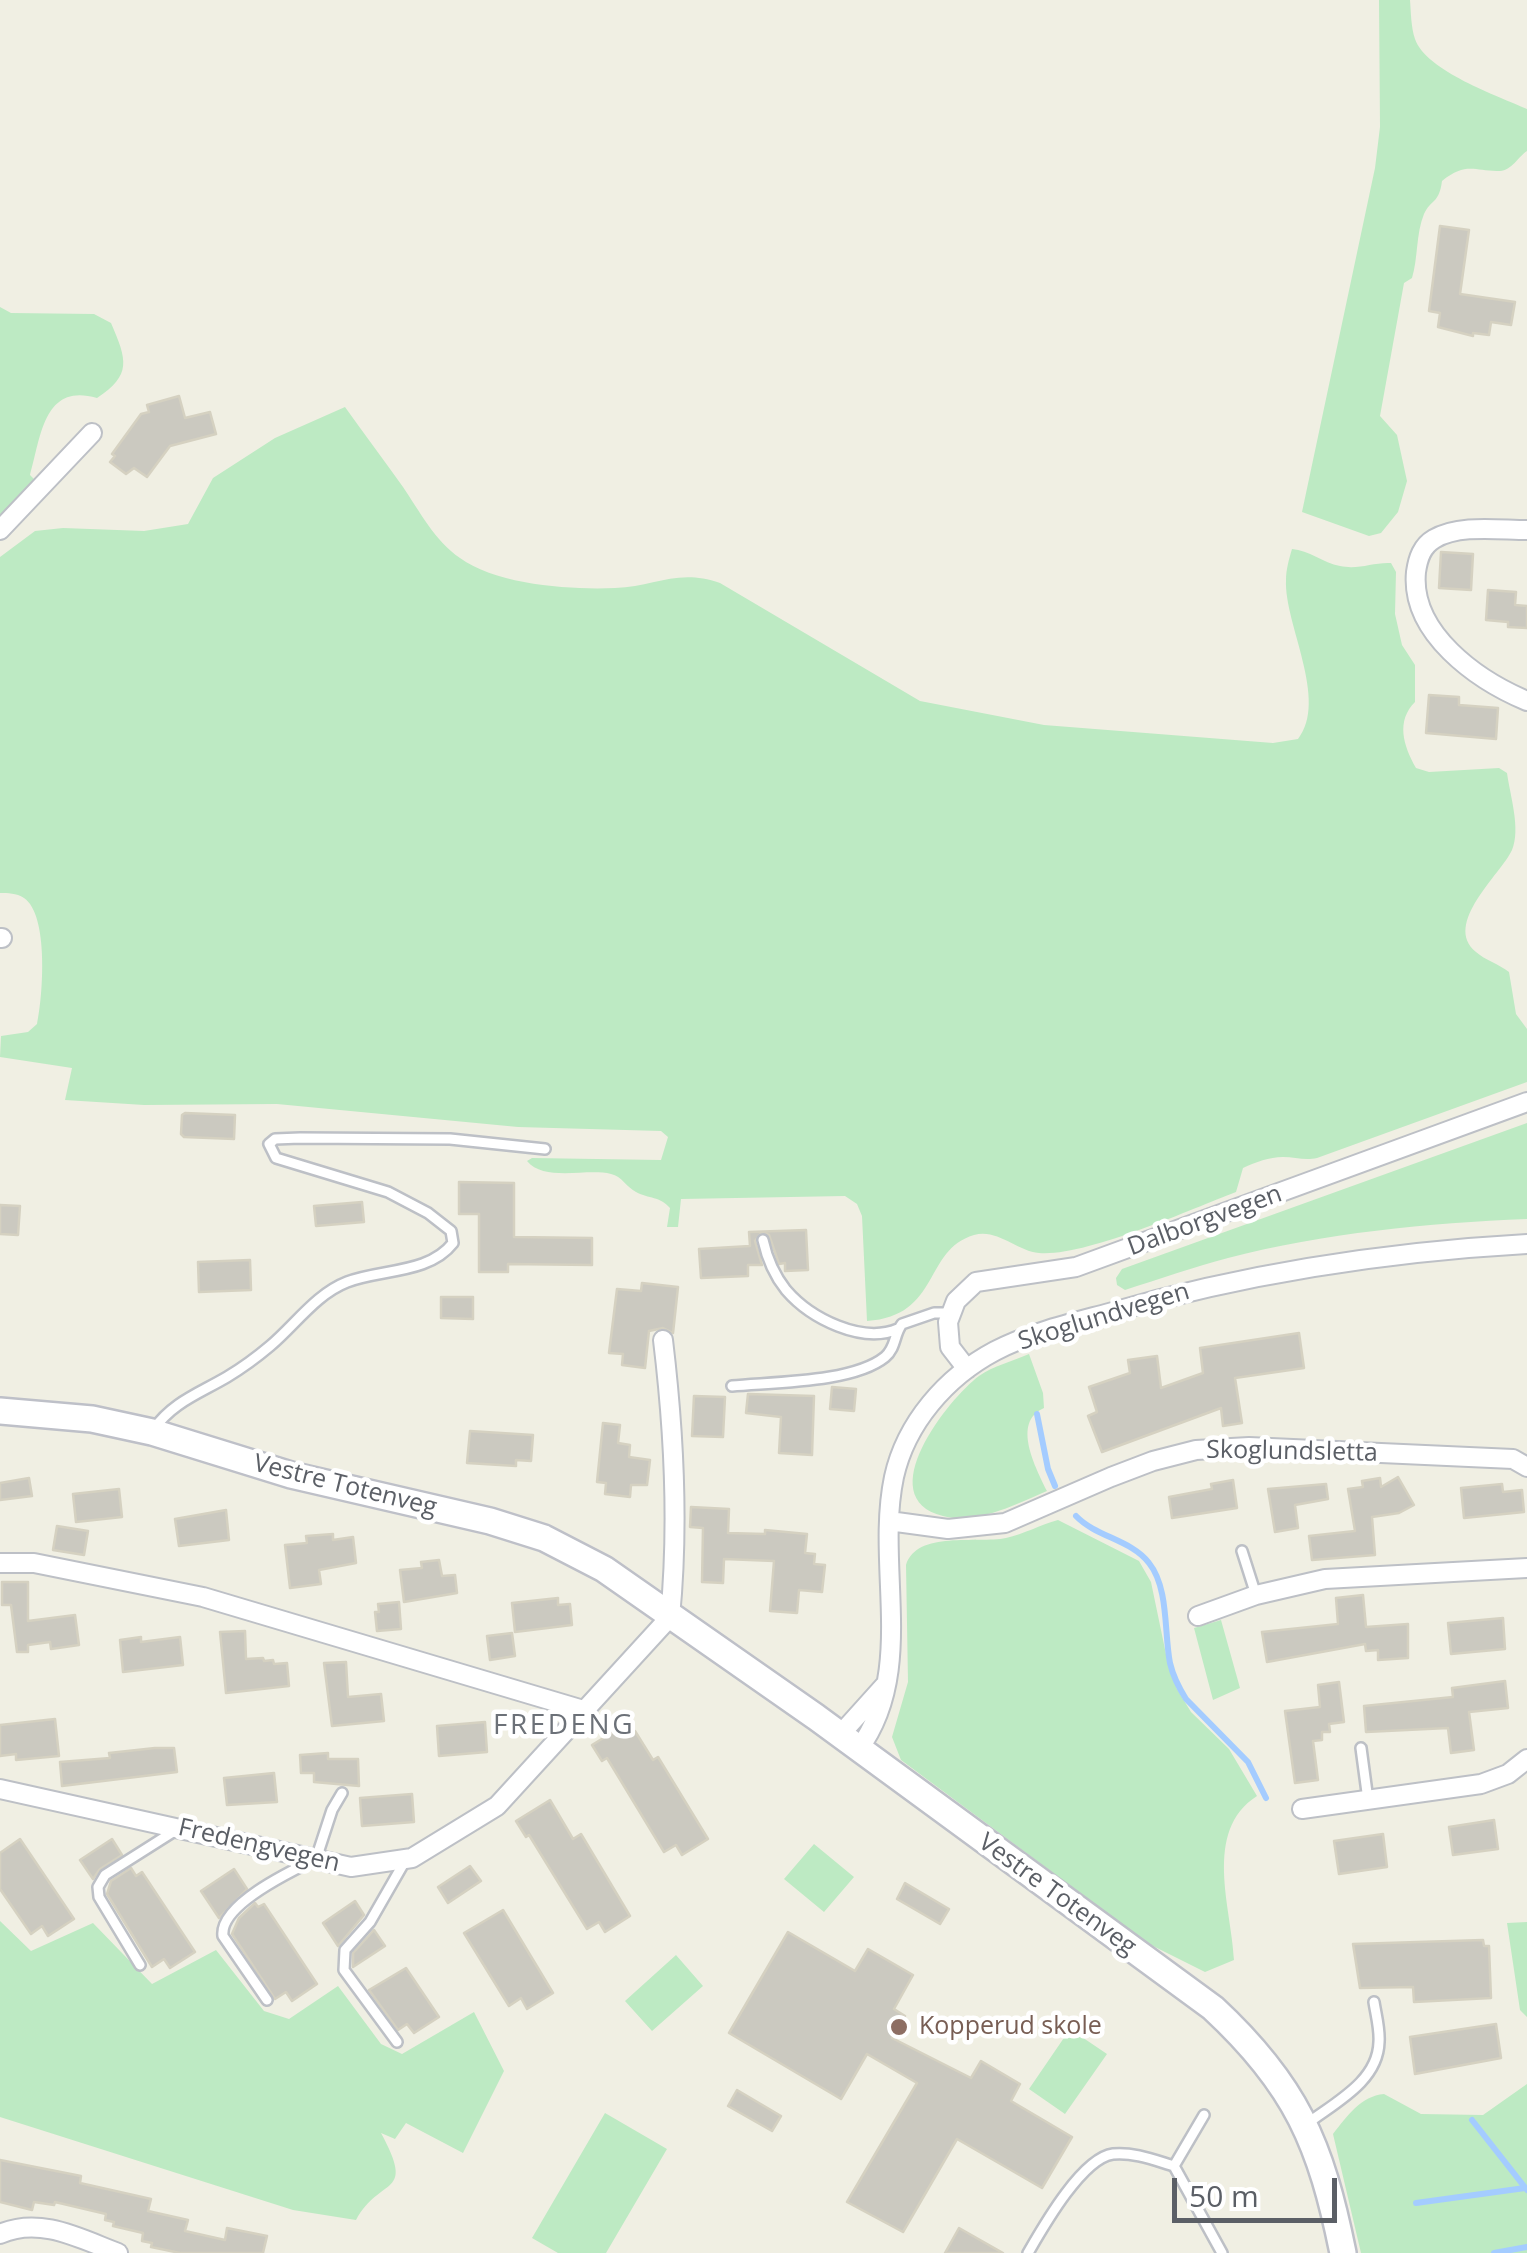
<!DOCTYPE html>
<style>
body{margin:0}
#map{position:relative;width:1527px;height:2253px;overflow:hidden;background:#f0efe3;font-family:"Open Sans",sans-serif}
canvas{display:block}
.scale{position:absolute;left:1172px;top:2178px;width:165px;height:45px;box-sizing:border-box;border:5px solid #5b5f66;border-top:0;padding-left:12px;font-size:30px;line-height:35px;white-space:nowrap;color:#5b5f66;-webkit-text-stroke:8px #fff;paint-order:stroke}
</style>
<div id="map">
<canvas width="1527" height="2253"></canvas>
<div class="scale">50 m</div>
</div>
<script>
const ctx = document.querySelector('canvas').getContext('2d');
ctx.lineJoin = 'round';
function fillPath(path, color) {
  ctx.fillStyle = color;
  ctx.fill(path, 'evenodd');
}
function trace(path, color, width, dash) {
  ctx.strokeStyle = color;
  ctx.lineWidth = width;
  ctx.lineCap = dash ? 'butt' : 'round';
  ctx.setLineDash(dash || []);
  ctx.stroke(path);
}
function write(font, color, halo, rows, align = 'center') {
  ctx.font = font + ' "Open Sans",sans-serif';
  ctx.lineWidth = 9;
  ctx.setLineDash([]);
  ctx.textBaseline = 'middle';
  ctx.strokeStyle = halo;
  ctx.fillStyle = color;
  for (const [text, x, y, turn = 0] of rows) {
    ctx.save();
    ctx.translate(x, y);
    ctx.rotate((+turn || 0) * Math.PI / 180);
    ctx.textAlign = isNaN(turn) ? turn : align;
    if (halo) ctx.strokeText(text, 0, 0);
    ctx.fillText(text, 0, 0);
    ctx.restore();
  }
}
fillPath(new Path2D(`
 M1379,0H1410C1411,13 1411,27 1415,39C1426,71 1498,96 1527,109V151C1519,156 1511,171 1500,171C1475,172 1467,161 1442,181C1439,204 1431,199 1424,214C1416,233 1418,259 1412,278L1404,283L1380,416L1397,435L1407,481L1398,512L1381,533L1369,536L1302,512L1375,168L1380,127Z
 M0,307L11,313L94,314L111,323C127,360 132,375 97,398C43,382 41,438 30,475L37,482L0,518Z
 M345,407C364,434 384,460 403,487C420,512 435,541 460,558C497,585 571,590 615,588C655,587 677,568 720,583L920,701L1044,725L1273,743L1298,739C1329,700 1284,624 1286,580C1286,570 1289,559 1292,549C1309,550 1323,563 1340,566C1359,570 1373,562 1391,563L1396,572L1395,614L1402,645L1415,665V702C1396,721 1403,745 1416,768L1429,772L1499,768L1507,773C1510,795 1521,829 1512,850C1501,874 1442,924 1476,952C1485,960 1499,964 1509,972L1516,1014L1527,1029V1082L1317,1158C1305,1161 1295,1157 1283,1157C1269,1157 1256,1162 1243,1168L1236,1192C1189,1210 1085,1257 1039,1253C1017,1251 997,1228 974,1235C923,1250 941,1316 867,1321L862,1216L857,1204L845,1196L681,1199L678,1227H667L670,1208C660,1196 649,1199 636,1192C626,1187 622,1176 611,1174C587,1168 544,1182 527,1161L532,1158L661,1160L668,1137L661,1131L518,1127L277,1104L144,1105L65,1100L72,1068L0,1057L1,1036L28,1032L37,1024C43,996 49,915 24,898C16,893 8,893 0,893V557L35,531L63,528L144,531L188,524L213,478L275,438Z
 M1527,1123V1219C1428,1223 1324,1233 1228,1258C1194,1267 1159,1279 1125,1290L1117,1285L1116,1278L1122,1269Z
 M1029,1354L1043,1393L1044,1408C1011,1422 1036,1468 1047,1491C1017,1504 976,1525 943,1516C870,1498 948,1399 979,1376C993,1366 1013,1361 1029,1354Z
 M1058,1520L1139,1561L1151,1582L1167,1659L1177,1689L1191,1712L1229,1749L1257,1796C1202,1831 1232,1909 1234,1960L1205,1972L1149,1944L901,1760L892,1737L908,1682L906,1565C917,1530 977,1544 1006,1538C1024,1534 1040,1525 1058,1520Z
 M1221,1620L1240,1688L1213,1700L1194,1628Z
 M814,1844L854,1877L824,1912L784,1879Z
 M0,1921L31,1951L93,1923L152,1984L216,1950L264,2011L289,2019L338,1986L381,2044L402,2054L474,2012L504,2071L463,2153L406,2123L395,2139L381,2133C416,2198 381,2175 356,2220L293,2210L0,2117Z
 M1527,1922V2017L1520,2010L1507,1923Z
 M676,1955L703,1986L652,2031L625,2001Z
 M1070,2029L1107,2054L1065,2114L1029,2089Z
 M1527,2084V2253H1361L1333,2134C1347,2116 1361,2096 1384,2094L1421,2114L1483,2115Z
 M605,2113L667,2149L606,2253H558L532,2238Z`), '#bdeac3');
trace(new Path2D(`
 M1037,1414L1048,1469L1055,1486
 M1076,1516C1096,1537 1132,1540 1149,1563C1169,1588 1164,1633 1170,1663C1173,1676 1179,1688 1186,1699L1248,1762L1266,1798
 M1472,2120L1527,2190
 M1416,2203L1525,2188
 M1494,2253L1527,2247`), '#a4ccff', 6);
const building = new Path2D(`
 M1440,226L1469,230L1460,294L1515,302L1511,325L1491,322L1489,335L1473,333V336L1438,327L1440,313L1429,311Z
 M179,396L185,418L210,412L216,434L170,446L147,477L134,468L126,474L110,462L115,456L112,454L141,414L149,412L147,405Z
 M1441,552L1473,554L1471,590L1439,588Z
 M1488,590L1516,592L1515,605L1527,606V628L1508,627V622L1486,620Z
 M1429,695L1459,697V705L1498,708L1496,739L1426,733Z
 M185,1113L235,1115L234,1139L184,1137L181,1134L182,1115Z
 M459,1182L514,1183V1237L592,1238V1265L508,1264V1272H479V1214H459Z
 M362,1202L364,1222L316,1226L314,1206Z
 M0,1205L20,1206L18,1235L0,1234Z
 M806,1230L808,1270L785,1271V1263L779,1264L769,1235L762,1232L755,1241L762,1265H748V1276L701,1278L699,1249L750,1246L749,1232Z
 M250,1260L251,1290L199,1292L198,1262Z
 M642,1283L678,1287L673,1333L663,1328L649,1331L645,1368L622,1365L623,1354L609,1353L617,1289L641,1291Z
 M441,1297H473V1319L441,1318Z
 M1299,1333L1304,1368L1235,1378L1242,1423L1223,1426L1221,1408L1102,1452L1088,1416L1097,1412L1089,1387L1130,1373L1128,1360L1157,1356L1161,1388L1203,1373L1200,1348Z
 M832,1387L856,1389L854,1411L830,1409Z
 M748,1394L814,1396L812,1455L779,1453L781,1417L746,1413Z
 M694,1396L725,1397L723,1437L692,1436Z
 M603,1423L620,1425L618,1443L630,1445L629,1457L650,1460L647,1485H631L630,1497L605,1494L606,1483L597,1482Z
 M470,1431L533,1435L531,1461L516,1460V1466L467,1463Z
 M1398,1477L1414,1505L1399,1513L1372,1517L1375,1555L1312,1560L1309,1536L1355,1531L1348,1489L1363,1487L1362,1481L1380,1478L1381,1487Z
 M29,1478L32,1496L0,1500V1483Z
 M1233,1480L1237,1508L1172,1518L1169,1497L1212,1489L1211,1484Z
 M1326,1484L1328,1499L1295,1505L1298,1528L1275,1532L1268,1489Z
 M1502,1484L1503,1492L1522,1490L1524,1512L1464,1518L1461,1488Z
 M119,1489L122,1517L76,1522L73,1494Z
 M691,1507L729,1509L728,1533L765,1534V1530L807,1534L805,1553L815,1554L814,1564L825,1565L822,1592L799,1590L797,1613L770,1611L774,1561L724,1559L723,1583L702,1582L703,1528L690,1527Z
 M226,1510L229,1540L179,1546L175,1519Z
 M57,1526L88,1531L84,1555L53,1550Z
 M333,1534V1540L353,1537L356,1563L319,1570L321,1584L290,1588L285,1545L307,1543L306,1536Z
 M439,1560L442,1576L455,1575L457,1593L404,1602L400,1570L422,1568L421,1562Z
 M2,1582H28V1621L75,1615L79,1645L51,1649L50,1642L28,1645V1652H17L11,1605H2Z
 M1363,1595L1366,1627L1408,1624V1658L1378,1660V1650L1366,1651L1365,1644L1267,1662L1262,1632L1338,1624L1336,1598Z
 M558,1598V1605L570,1604L572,1625L515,1632L512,1603Z
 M399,1602L401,1629L377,1631L375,1612H379L378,1604Z
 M1503,1618L1505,1649L1451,1654L1448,1623Z
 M245,1631L246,1659L263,1658L264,1661L273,1660L274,1664L287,1663L289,1686L226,1693L220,1632Z
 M512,1633L515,1656L490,1660L487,1636Z
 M141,1637V1642L180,1637L183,1665L123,1672L120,1640Z
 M346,1662L348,1697L381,1694L384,1721L332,1726L324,1663Z
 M1505,1681L1508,1708L1469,1712L1474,1750L1451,1753L1448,1728L1366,1732L1364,1706L1453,1697L1452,1688Z
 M1339,1682L1344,1722L1329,1724L1330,1732H1322V1740L1313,1741L1318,1780L1295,1783L1285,1711L1320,1707L1318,1685Z
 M55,1719L59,1756L16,1760V1754L0,1756V1725Z
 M485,1722L487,1752L439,1756L437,1726Z
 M626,1724L632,1733L635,1731L653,1760L658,1757L708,1839L682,1855L676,1845L664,1852L607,1758L602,1761L592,1745Z
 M155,1748H174L177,1772L62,1786L60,1762L110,1758L109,1753Z
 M328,1753V1759H358L359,1786L314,1782V1773H301L300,1755Z
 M274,1773L277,1802L227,1805L224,1778Z
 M412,1794L414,1822L362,1826L360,1798Z
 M550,1800L573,1839L581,1834L630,1916L605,1932L599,1922L587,1929L529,1835L526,1837L516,1821Z
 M1494,1820L1498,1849L1453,1855L1449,1827Z
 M1383,1834L1387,1867L1339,1874L1334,1841Z
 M20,1839L74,1919L48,1936L42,1926L31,1934L0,1889V1853Z
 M112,1839L122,1855L100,1869L93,1879L80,1860Z
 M470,1866L481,1881L448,1903L438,1887Z
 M131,1868L136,1876L142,1872L195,1952L170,1968L164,1959L152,1967L107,1894L111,1881Z
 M234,1869L247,1889L219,1918L201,1891Z
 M905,1883L949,1909L940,1924L897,1899Z
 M355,1901L364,1915L338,1946L323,1923Z
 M255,1903L258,1907L264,1904L317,1984L292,2001L286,1992L275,1999L232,1934L239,1918Z
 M503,1910L553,1993L527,2009L521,1998L509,2006L464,1933Z
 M374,1930L385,1946L353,1967V1953Z
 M788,1932L855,1971L868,1949L913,1975L894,2009L905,2016L892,2038L971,2078L981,2061L1020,2084L1011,2101L1072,2137L1042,2188L957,2139L903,2232L847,2202L917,2083L867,2054L841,2099L729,2033Z
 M1483,1940L1484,1946H1489L1491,1998L1414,2002L1413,1987L1360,1988L1353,1944Z
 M406,1968L439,2017L414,2033L407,2024L398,2030L369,1990Z
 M1496,2024L1501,2058L1415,2074L1410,2037Z
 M737,2090L781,2116L772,2131L728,2106Z
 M0,2160L81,2176L80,2183L151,2199L148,2211L188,2220L185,2231L225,2240L227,2228L267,2236L263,2253H180L151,2247L152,2243L142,2241L143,2233L113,2226L114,2222L105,2220L106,2214L55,2202L54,2205L34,2202L32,2210L0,2202Z
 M959,2228L1003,2253H945Z`);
fillPath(building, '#cbc9c0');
trace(building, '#d5d1c1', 2.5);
const lane = new Path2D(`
 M763,1240C767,1258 774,1275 786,1290C811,1319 862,1344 898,1329
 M732,1386C772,1382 853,1383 885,1357C896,1348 894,1334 902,1324L934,1313H950
 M153,1430C173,1402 198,1394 227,1377C242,1368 257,1357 270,1346C295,1325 316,1294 347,1282C380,1269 429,1274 453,1243L451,1231L428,1213L388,1192L276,1158L269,1144L275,1139L300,1138L450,1139L545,1149
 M1242,1551L1256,1595
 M1361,1748L1368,1800
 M140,1965L99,1897L98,1887L105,1875L176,1830
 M267,2000L223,1936C219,1905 291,1871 316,1859L332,1810L342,1793
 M397,2042L344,1970L345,1950L370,1922L405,1861
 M1204,2115L1174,2166L1222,2253
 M1308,2123C1336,2102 1378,2081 1379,2042C1380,2029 1376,2015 1374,2002
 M1028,2253C1043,2227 1082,2158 1113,2154C1134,2152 1154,2160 1174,2166`);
const street = new Path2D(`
 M0,530L92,433
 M1527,530C1499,530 1459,524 1434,539C1422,546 1418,558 1416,572C1410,633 1477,680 1527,701
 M0,938H2
 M967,1369L950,1347L948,1322L956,1301L976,1282L1076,1267L1527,1102
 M889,1521L948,1529L1005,1523L1111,1477L1153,1461L1196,1450L1249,1447L1513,1459L1527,1467
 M0,1563H34L203,1597L583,1710
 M1198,1616L1256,1595L1325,1579L1527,1568
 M839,1736L884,1686
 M858,1750C917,1671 875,1567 894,1477C906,1423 946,1377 995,1351C1029,1333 1072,1323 1109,1313C1247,1273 1384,1252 1527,1244
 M0,1789L351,1867L412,1858L497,1806L670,1617C679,1525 674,1431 663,1340
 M1302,1809L1481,1784L1508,1774L1527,1759
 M0,2234C40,2216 81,2239 118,2253`);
const secondary = new Path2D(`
 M0,1411L92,1419L152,1432L291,1475L490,1521L544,1538L604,1569L816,1717L1213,2008C1296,2085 1321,2144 1343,2253`);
trace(lane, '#bdc0c6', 14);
trace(street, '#bdc0c6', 22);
trace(secondary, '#bec0c8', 30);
trace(lane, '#fff', 9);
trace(street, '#fff', 18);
trace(secondary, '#fff', 25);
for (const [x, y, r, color] of [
 [899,2027,10,"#8d6e63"]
]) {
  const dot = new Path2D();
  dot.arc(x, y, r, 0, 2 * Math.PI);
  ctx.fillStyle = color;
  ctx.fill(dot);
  trace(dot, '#fff', 4);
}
write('25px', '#5b5f66', '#fff', [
 ["Dalborgvegen",1205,1221,-20],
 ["Skoglundvegen",1104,1317,-17],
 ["Skoglundsletta",1292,1452,1],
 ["Vestre Totenveg",345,1486,14],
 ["Fredengvegen",259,1846,13],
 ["Vestre Totenveg",1057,1895,36]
]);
write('25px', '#785e54', '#fff', [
 ["Kopperud skole",919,2027]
], 'left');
ctx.letterSpacing = '2.5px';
write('28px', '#6c7178', '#fff', [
 ["FREDENG",564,1726]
]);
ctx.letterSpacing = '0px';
</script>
